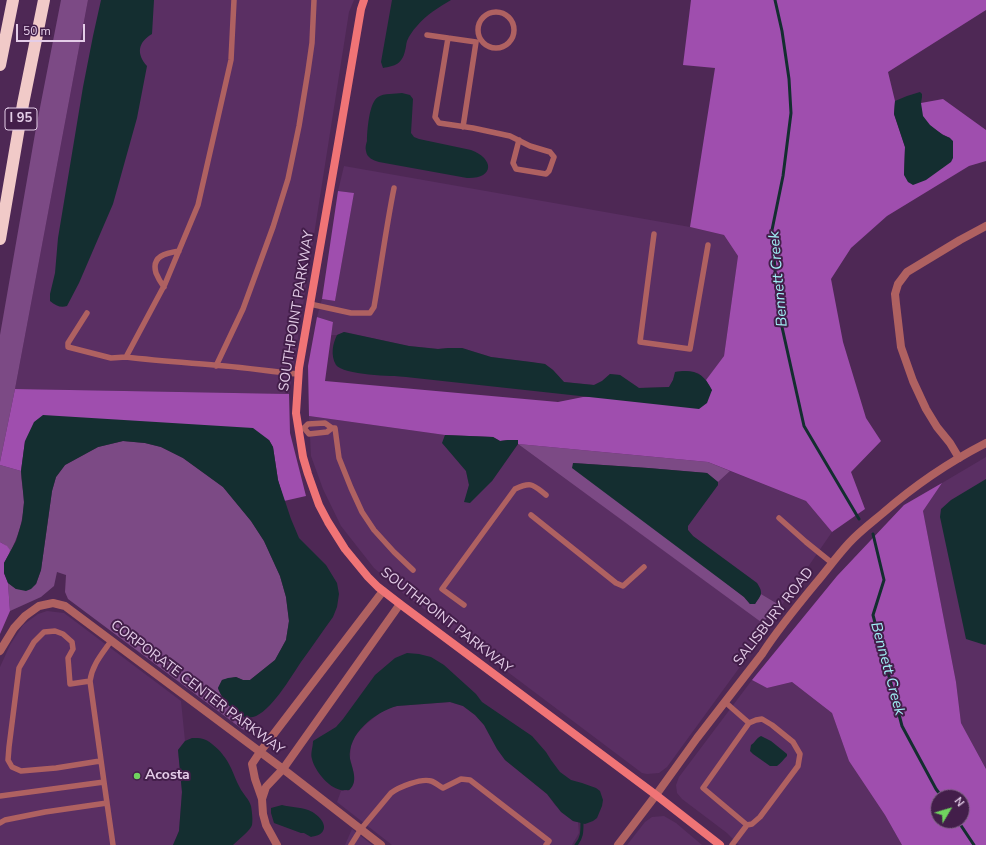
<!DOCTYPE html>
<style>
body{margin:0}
#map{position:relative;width:986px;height:845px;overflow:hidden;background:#4e2855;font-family:"Nunito Sans",sans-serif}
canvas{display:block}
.north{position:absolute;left:930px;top:789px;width:40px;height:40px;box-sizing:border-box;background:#431e4a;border:1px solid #836489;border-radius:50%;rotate:52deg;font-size:11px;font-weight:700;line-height:16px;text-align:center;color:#e4cde8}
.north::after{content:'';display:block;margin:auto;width:14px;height:18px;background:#70d35f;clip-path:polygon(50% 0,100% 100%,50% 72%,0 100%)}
.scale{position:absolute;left:16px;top:24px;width:69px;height:18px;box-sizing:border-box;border:2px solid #e4cde8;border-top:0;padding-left:5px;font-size:12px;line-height:14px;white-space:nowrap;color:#e4cde8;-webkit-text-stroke:3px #431e4a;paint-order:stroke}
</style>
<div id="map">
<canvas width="986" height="845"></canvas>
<div class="north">N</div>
<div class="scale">50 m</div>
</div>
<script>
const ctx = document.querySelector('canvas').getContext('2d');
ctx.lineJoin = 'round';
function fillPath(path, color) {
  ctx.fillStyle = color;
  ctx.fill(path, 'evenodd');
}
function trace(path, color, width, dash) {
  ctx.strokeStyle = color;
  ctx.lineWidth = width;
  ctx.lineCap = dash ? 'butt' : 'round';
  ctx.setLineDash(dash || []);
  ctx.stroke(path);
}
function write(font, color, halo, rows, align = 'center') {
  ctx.font = font + ' "Nunito Sans",sans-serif';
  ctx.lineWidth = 4;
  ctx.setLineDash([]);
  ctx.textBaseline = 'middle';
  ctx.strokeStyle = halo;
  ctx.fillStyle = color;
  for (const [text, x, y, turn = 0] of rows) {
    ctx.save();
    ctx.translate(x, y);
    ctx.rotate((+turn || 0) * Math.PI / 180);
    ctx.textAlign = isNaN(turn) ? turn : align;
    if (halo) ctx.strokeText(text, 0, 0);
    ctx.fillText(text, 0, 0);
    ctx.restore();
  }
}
fillPath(new Path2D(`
 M88,0H354L349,12L289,394L15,389Z
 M344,166L690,227L724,235L738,256L724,356L706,380L698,373L683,371L676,372L673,380L669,387L639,388L620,375L610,374L602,381L594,385L564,382L553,370L545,364L531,362L491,357L462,348H448L438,349L409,346L344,332L337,335H331L333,322L317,317L322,299L335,301L354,193L338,191Z
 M309,416L445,435L443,443L466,471L469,485L465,502L492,481L518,444L769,627L667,767L659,773L647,774L642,773L404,594L374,568L341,526L323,489L311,456Z
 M986,457V769L961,723L956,682L923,511L942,483Z
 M730,471L806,501L832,532L781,606L761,594V590L757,583L693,536L688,530L687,526L718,485V482Z
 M47,611L64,613L181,701L185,741L178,750L182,792L179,831L173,845H0V667L10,645L23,625L38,614Z
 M752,680L767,688L792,682L832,713L849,761L885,815L902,845H739L727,833L682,799L677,793L676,785L679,777Z
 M450,702L463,706L475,715L484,725L497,749L505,760L547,794L555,805L573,821L578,822L579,833L572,845H392L337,802L341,791L349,790L352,787L354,782V774L350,758L351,746L355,736L365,725L381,712L389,708L397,706Z
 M664,816L676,823L702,845H627L645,822L652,817Z
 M352,829L372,845H345Z`), '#5a2f63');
fillPath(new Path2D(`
 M61,0H88L15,389L0,462V335L36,128Z
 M123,441L145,443L161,447L183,458L223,487L251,521L264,541L280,576L286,597L289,621L286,640L275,660L250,680H243L236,677L222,680L218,688L221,695L228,705L243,716L248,732L242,729L68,599L65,592L66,575L57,572L54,586L41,597L10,611L8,583L16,589L36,584L41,570L52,491L56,477L65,465L98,447Z
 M518,444L708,462L730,471L718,482L707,473L648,468L573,463L744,597L750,604H755L761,594L781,606L770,617L761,622Z
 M0,465L21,471C21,482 24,492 24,503C23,521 18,538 9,554C10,547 5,545 0,542Z`), '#7c4a85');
fillPath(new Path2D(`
 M691,0H986V10L888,72L895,101L894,114L905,147L904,175L950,138C941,134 926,125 922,116C921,113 921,107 921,103L943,99L986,130V161L969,166L887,216L851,248L831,279L843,342L866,418L881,441L851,472L865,509L832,532L806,501L708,462L518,444L517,440H508L500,441L493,437L445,435L309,416L308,366L317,317L333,322L325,381L558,402L583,397L712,391L706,380L724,356L738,256L724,235L690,227L715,68L683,65Z
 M338,191L354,193L335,301L322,299Z
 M15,389L289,394L290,433L306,496L284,501L278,480L273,447L269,440L25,441L21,471L0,465V462Z
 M942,483L923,511L956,682L961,723L986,769V845H902L885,815L849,761L832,713L792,682L767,688L752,680L837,576L904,505ZM938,797H962V821H938Z
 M0,542L7,546L10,550L9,554L4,563V573L8,583L10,611L0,634Z`), '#9f4eae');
fillPath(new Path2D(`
 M101,0H154L152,34C138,42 136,54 147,66L137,118L113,204L79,283L67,306C61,308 56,306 50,301V294L55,273L58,238L83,87L93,36Z
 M392,0H451C439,7 426,15 417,26C413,30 409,36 407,41C406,44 406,48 405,51C402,64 395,66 383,68L381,62Z
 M920,92L922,94V97L921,103L923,116L930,125L943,135L950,138L953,141V158L951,162L926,180L913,185L908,182L904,175L905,147L894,114L895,101L907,96Z
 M402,93L410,95L413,99L411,133L414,137L419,139L471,150C495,159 494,179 467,178L379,162C373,160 367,158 366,151C365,148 366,144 367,141C367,132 369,102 378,97C384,93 395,94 402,93Z
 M344,332L409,346L438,349L448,348H462L491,357L531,362L545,364L553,370L564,382L594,385L602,381L610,374L620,375L639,388L669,387L673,380L675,372C695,369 703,373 712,390L707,403L699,409L406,377C393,376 343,375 336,365C330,355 333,343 337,335Z
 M43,415L253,428L269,440L273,447L278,480L291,519L299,538L326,565L337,583L339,594L337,607L333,617C322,632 312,647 301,662C291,677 270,713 253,717C239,721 222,700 218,688L222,680L228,678L236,677L243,680H250L275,660L286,640L289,621L286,597L280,576L264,541L251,521L223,487L183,458L161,447L145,443L123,441L98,447L65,465L56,477L52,491L41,570L36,584L31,589L26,591L16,589L8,583L4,573V563L16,541L22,521L24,502L21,471L25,441L34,422Z
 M445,435L493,437L500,441L508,440H518V444L492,481L470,503L464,502L469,485L466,471L442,443Z
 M573,463L648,468L707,473L718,482V485L688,526V530L693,536L757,583C764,594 761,595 755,604H750L744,597L572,468Z
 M986,479V644L985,645L966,639L940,517L941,509L951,500Z
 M407,653L419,654L431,657L444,665L476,694L482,702L532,736L546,752L551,760L560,772L571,780L582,783L596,788L600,791L603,800L602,806L597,818L593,821L585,824L573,821L561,812L547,794L505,760L497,749L484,725L475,715L463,706L450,702L397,706C375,712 347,734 350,759C352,768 358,780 351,788C349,791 349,790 345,790C332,792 315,772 312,759C310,754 313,747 313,741L336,727L343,719L375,675L395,658Z
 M761,736L771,741L787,754V756C783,760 781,763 777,766H770L753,754L750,751L751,745C755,743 756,738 761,736Z
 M192,738C200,738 205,738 212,744C220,750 227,759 231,768C234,774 236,781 240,788C243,794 249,799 251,806C252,812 253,820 252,825C251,830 238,840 233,845H173L179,831L182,792L178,750L185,741Z
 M282,805C290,807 300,807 308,810C315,812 328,823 323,831C321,835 315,836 311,837L304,833H301L274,823L271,813V808Z`), '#142e30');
trace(new Path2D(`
 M775,0L782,31L789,79L791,113L783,176L772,230L778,309L804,426L859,519
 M873,534L884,580L873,615L902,726L936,789L942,797
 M958,821L974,845
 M576,845C582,838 582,832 582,823`), '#142e30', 3);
trace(new Path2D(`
 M234,0L231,60L198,205L165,284L126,357C159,361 192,363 225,366C249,368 274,372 298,374
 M478 30a18 18 0 1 1 36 0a18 18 0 1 1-36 0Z
 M427,35L476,42L463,127
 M448,38L435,117L439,123L473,128L510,136L530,146L550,152L554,157L549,171L546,174L516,169L513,163L519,140
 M654,234L640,342L690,349L708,245
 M164,287C161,283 158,278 156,273C151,256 166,253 179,251
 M310,304L351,313H370L374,307C381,267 386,228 394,188
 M87,313L68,343V347L111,358L126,357
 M216,366L243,309L273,227L288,179L299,126L308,71L312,43L314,0
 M332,428H335L339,458L351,488L362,512L374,530L394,552L413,570
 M298,429L304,428L308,424L325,423L332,428L327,432L309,434L304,428
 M531,515L616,583L623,586L644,567
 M779,518L806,542L832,563
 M464,605L442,589L515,489C532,481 533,485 546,495
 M90,681L70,684L68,658L73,649L72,642L63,634L55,631L44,632L34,642L23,661L19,668L9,747L8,760L12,767L21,771L56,768L100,761
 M725,702L749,723L703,788L747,825L732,845
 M104,782L113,845
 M0,796L104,782L90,681C92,665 102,654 111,641
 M0,823L5,820L45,812L107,803
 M747,825L752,824L760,817L798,766L800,754L793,742L772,725L762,719L756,720L749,723
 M351,845L361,829L391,793C399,787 421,778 431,781C435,782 439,786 443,788L461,779L470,780L549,841L546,845`), '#af6161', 5.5);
trace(new Path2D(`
 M959,458L950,443L937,427L926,409L913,381L901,347L896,304L895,294L898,284L907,272L960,240L986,226
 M0,651L14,628L25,616L39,606L53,603L65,606L283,769L381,845
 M262,799L266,787L283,769L400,604
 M277,845L266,825L263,814L262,799L255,779L252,764L260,752L383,591
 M618,845L656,795`), '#af6161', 8);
trace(new Path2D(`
 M656,795L697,738L762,654C778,629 797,606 816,583C827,570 837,556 849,543C859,532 871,523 883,513C915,485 949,462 986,443`), '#af6161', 8);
trace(new Path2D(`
 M364,0L361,9L338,144L299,368L296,413L303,457L308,474L319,505L328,522L345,549L368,577L378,587L400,604L656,795L720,845`), '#f07476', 8);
trace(new Path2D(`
 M0,65L13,0
 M0,239L23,104L44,0`), '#f1cac8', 12);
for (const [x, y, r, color] of [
 [137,776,4,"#70d35f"]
]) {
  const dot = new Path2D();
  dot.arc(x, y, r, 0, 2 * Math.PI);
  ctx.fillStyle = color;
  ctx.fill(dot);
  trace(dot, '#431e4a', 1.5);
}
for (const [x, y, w] of [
 [21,119,32]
]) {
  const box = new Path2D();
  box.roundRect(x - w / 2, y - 11, w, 22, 3);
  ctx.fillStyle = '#431e4a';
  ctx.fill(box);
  trace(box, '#e4cde8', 1);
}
write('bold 13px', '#e4cde8', null, [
 ["I 95",21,119]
]);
write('14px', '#e4cde8', '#431e4a', [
 ["SOUTHPOINT PARKWAY",297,311,-81],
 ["SALISBURY ROAD",774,617,-52],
 ["SOUTHPOINT PARKWAY",446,621,38],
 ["CORPORATE CENTER PARKWAY",197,688,37]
]);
write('bold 14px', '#e4cde8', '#431e4a', [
 ["Acosta",145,776]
], 'left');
write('italic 15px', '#a1f1f6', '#431e4a', [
 ["Bennett Creek",779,279,-95],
 ["Bennett Creek",887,669,75]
]);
</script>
